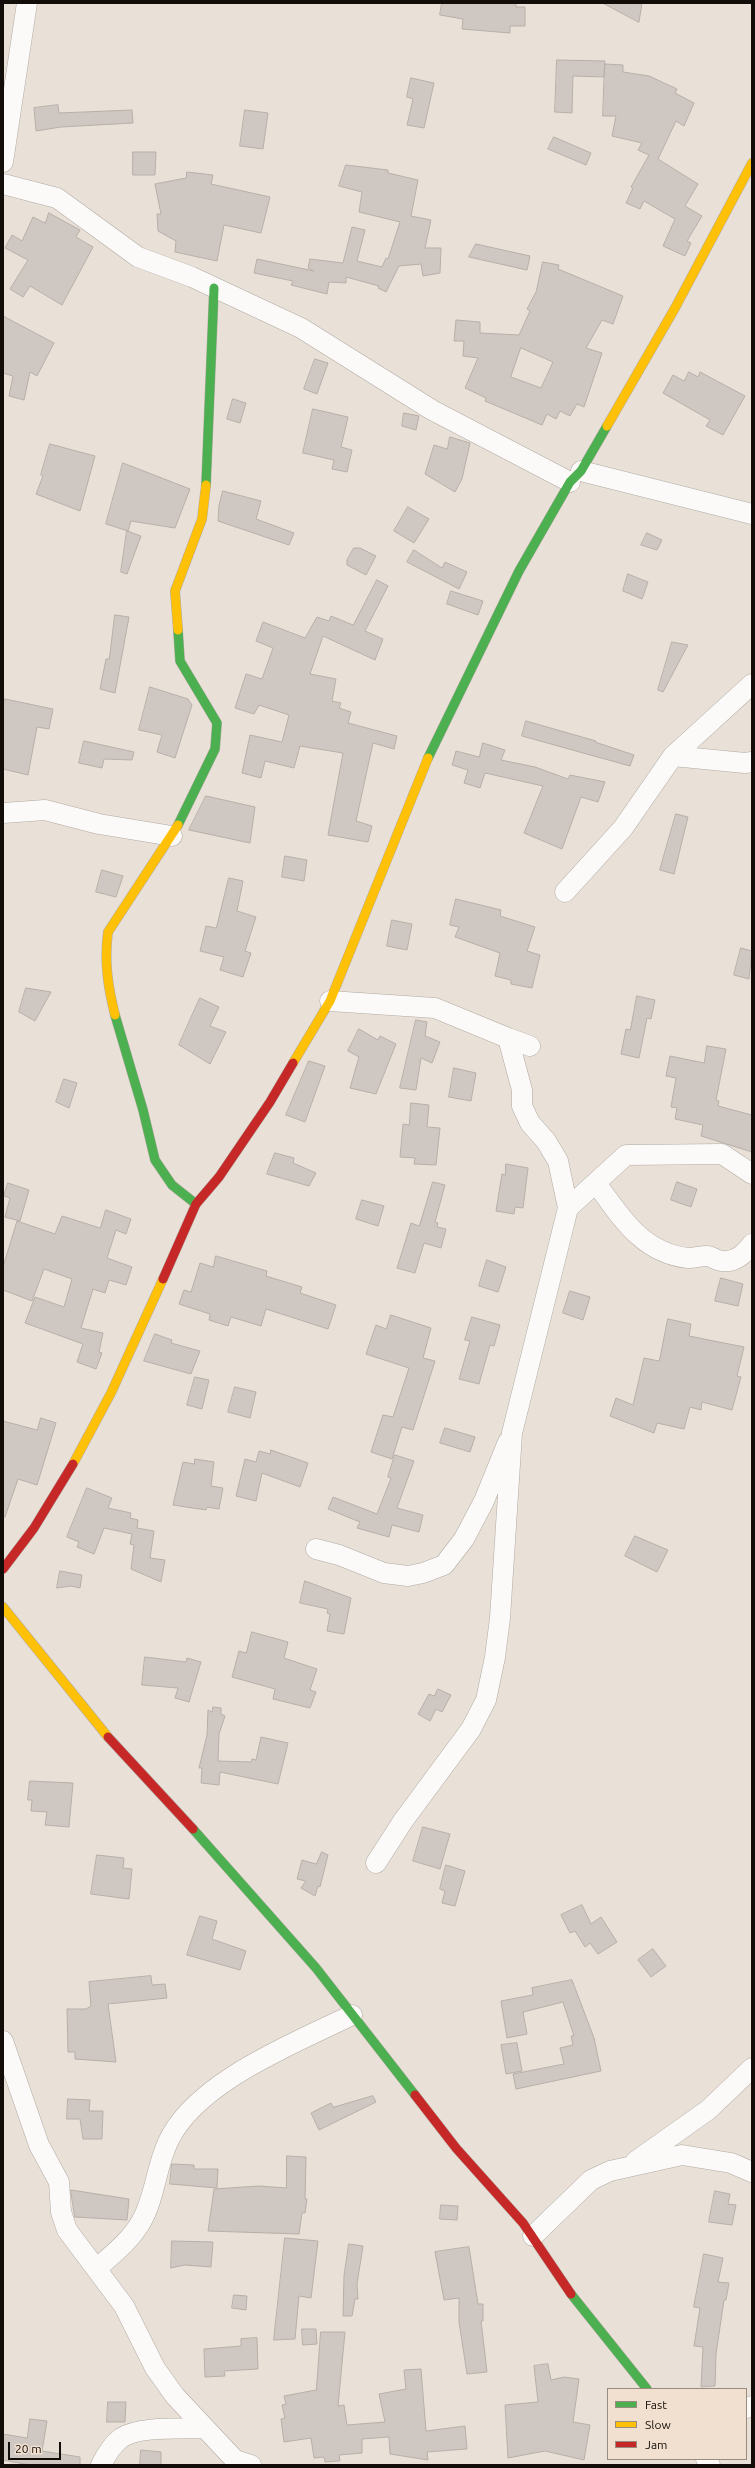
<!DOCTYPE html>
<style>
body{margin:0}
#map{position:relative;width:755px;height:2468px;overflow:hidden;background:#e9e0d7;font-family:Ubuntu,sans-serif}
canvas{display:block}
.frame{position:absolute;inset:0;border:4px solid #120d08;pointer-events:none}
.legend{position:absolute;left:607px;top:2388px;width:140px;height:72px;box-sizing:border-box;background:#f1dfcf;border:1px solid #988b7f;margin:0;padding:5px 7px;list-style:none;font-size:12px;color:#120d08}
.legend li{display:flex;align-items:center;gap:8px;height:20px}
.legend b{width:20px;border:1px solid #988b7f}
.scale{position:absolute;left:8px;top:2442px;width:53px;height:18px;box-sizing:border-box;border:2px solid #120d08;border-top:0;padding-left:5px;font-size:12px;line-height:14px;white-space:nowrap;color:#120d08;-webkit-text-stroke:3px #f1dfcf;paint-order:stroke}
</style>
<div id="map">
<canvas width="755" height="2468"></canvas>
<div class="frame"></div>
<ul class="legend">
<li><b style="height:5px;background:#4caf50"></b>Fast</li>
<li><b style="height:5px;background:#ffc107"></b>Slow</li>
<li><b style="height:5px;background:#c62828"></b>Jam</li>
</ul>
<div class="scale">20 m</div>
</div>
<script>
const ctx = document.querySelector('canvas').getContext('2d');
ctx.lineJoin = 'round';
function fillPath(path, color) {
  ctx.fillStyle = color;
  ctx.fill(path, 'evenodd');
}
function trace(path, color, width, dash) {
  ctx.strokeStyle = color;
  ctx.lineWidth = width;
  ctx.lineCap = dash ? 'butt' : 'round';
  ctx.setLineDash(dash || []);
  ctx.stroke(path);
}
const building = new Path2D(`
 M442,3H516V7H525V26H510V33L462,29L463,19L440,15Z
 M603,3H642L639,22Z
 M557,60L605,61L604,77L573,76L572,113L555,112Z
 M605,64L623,65V72L649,76L677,89L675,93L694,103L684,126L676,121L658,159L698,184L685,206L702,216L687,241L691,243L685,256L663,246L675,219L644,201L640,209L626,203L633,188L631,187L649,155L638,150L642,143L612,136L616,116H603Z
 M411,78L434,83L424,128L407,125L413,99L407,97Z
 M58,105L59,113L132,110L133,123L61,127L36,131L34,108Z
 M245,110L268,113L263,149L240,146Z
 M554,137L591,153L586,165L548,149Z
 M133,152H156L155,175H133Z
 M346,165L388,170V173L418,180L411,216L431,220L425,248H441L440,273L423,276L421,264L399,266L386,292L378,288L379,286L346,277V283L329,282L327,294L291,285L293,281L254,273L257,259L314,271L308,268L310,259L343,263L352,227L365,230L357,261L382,267L386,258L388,259L400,222L359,212L362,192L339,186Z
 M187,172L213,175L211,184L270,197L261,233L224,225L217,261L175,252L176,241L158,231L157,214H161L155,184L186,178Z
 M49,213L80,230L76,237L93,247L62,305L30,286L23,297L10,289L28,260L5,248L12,235L22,241L33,217L45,223Z
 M476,244L530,256L527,270L469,257Z
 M543,262L559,265L558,269L623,296L613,324L602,320L586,348L602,353L584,407L577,404L570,416L560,411L556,419L547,414L542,425L485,401L486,398L465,388L478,358L463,356L464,341H454L456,320L480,322V333L519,335L530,311L527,309L536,292ZM521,348L553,362L541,388L511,377Z
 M3,316L54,343L37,376L30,372L24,400L9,396L13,376L3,373Z
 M315,359L328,363L317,394L304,389Z
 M689,372L698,377L700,372L745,396L723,435L706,426L710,420L663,393L673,375L684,381Z
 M233,399L246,403L240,423L227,419Z
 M313,409L348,417L341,447L352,450L347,472L332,469L334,460L303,453Z
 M404,413L419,416L416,430L402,426Z
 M450,437L470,443L462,479L455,492L425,474L434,445L447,449Z
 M50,444L95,456L80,511L36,494L43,476L41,475Z
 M123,463L190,489L175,528L131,521L128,531L106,524Z
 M223,491L261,501L256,519L294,533L289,545L218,521L219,506Z
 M408,507L429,519L414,543L394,531Z
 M127,531L141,536L127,574L121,572Z
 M647,533L662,540L657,550L641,545Z
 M354,548H360L376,556L366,575L347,565V560Z
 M414,550L442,568L445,562L467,572L459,589L407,562Z
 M628,574L648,582L642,599L623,591Z
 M377,580L388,586L365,631L383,639L375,660L323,636L310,674L336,679L332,701L341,703L339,708L351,712L348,723L397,736L394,749L373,743L356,821L372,826L368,842L328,835L343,753L300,746L294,768L265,761L261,778L242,773L250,735L282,742L289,715L259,705L254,714L235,708L246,674L262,679L273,648L256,641L263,622L305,638L317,617L329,621L331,616L353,625Z
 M451,591L483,601L478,615L447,604Z
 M115,615L129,617L115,693L100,689L106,659H109Z
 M672,642L688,645L663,692L658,690Z
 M150,687L188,699L192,705L175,758L157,752L162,735L139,730Z
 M5,699L53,709L49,729L37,727L28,775L3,769V708Z
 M526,721L596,741L595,742L634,755L630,766L522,736Z
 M84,741L134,752L132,760L104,759L102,768L79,763Z
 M483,743L505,750L501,760L535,767L568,779L570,775L605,782L598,802L581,797L562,849L524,833L543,786L485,773L480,788L464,783L468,770L452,765L456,751L479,757Z
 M206,796L255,807L250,843L189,830Z
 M676,814L688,817L674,874L660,870Z
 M285,856L307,860L304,881L282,877Z
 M102,870L123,876L116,897L96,892Z
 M229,878L243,881L237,911L256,917L245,951L251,953L243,977L220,970L224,957L200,951L206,926L216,928Z
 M456,899L501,910L500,916L535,927L527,951L540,955L532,988L511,984V980L495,976L500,953L455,937L459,927L450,925Z
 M392,920L412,924L407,950L387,946Z
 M741,948L752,951L749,979L734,975Z
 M26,988L51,992L35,1021L19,1012Z
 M637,996L655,1000L651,1019L647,1018L639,1058L621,1054L626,1029L630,1030Z
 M200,998L219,1007L210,1026L226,1032L210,1064L179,1045Z
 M416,1020L427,1022L425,1036L440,1042L432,1063L421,1058L416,1090L400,1088Z
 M359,1029L378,1040L380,1036L396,1044L376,1094L350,1088L359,1057L348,1051Z
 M707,1046L726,1049L716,1100L719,1101L718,1106L752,1115V1152L701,1136L703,1125L675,1119L677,1108L671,1107L676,1078L666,1076L670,1056L704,1063Z
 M309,1061L325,1066L305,1122L286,1115Z
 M454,1068L476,1073L471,1101L449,1097Z
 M64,1079L77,1083L69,1108L56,1102Z
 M411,1103L429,1105L427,1127L440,1128L436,1165L414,1164L415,1158L400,1157L403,1124L409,1125Z
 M275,1153L294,1158L293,1163L316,1173L309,1186L267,1174Z
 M506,1164L528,1168L523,1208L515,1207L514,1214L496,1211L502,1174L505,1175Z
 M433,1182L445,1185L435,1222L438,1223L437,1227L446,1229L441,1248L424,1243L415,1273L397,1268L411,1223L419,1226Z
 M677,1182L697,1189L691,1207L671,1200Z
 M8,1183L29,1190L20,1221L5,1217L10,1198L4,1196Z
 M362,1200L384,1206L378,1226L356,1219Z
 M106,1210L131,1219L126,1234L116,1230L107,1258L132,1267L126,1285L109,1280L105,1293L93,1289L81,1328L103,1333L99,1352L102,1353L96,1369L77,1362L83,1344L25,1323L35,1297L64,1307L72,1279L44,1269L32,1301L3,1290V1267L17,1221L55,1234L62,1216L100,1228Z
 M216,1256L267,1271L266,1276L302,1287L300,1293L336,1305L328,1329L266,1309L261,1326L231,1317L228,1326L209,1320L210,1314L179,1304L184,1290L191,1292L200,1263L213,1267Z
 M487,1260L506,1267L498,1292L479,1286Z
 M721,1278L743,1284L738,1306L715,1301Z
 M570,1291L590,1297L583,1320L563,1313Z
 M391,1315L431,1328L423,1358L435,1361L413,1430L402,1427L392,1459L371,1452L383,1415L393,1417L409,1368L366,1354L376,1325L386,1329Z
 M472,1317L500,1325L494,1346L490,1345L479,1384L459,1379L470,1341L465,1340Z
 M668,1319L691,1324L689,1336L744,1347L737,1376L741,1377L732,1410L702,1402L701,1410L690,1407L684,1429L657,1423L654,1433L610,1416L616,1398L633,1405L644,1358L659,1361Z
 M155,1334L172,1340L171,1343L200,1351L191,1374L144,1361Z
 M195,1377L209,1380L202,1409L187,1405Z
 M235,1387L256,1392L250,1418L228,1412Z
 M41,1418L56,1423L37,1485L18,1479L5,1517H3V1421L37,1430Z
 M445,1428L475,1437L470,1452L440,1443Z
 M271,1450L308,1463L300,1487L262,1473L256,1501L236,1496L245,1459L256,1462L259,1451L270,1454Z
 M395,1455L414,1461L397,1508L423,1515L419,1532L392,1525L389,1537L357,1528L360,1522L328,1509L333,1497L377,1514L391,1478L388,1477Z
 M195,1459L214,1462L211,1486L223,1488L219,1509L207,1507L206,1510L173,1505L183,1462L194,1464Z
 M87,1488L112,1498L108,1508L131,1513L130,1518L138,1520L137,1528L154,1531L150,1558L165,1560L161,1582L131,1569L134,1545L130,1544L132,1534L104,1528L94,1554L77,1547L79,1542L67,1537Z
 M635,1536L668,1550L657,1572L625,1556Z
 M60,1571L82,1575L80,1588L71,1586L57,1588Z
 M305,1581L351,1598L344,1634L327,1631L330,1614L327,1613L328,1609L300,1603Z
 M252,1632L288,1642L284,1658L317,1669L310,1690L316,1692L310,1708L273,1699L275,1689L232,1677L239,1651L246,1653Z
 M145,1657L186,1662L187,1658L201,1662L189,1702L175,1698L178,1688L142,1685Z
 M438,1689L451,1695L442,1712L436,1709L430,1721L418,1714L429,1694L434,1696Z
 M213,1707L221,1708V1714L225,1716L219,1734L218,1761L251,1762L252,1759L256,1760L261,1737L288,1743L278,1784L220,1772L219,1785L201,1783L202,1768H199L207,1735L208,1710L212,1712Z
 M30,1781L73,1783L69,1827L45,1825L47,1812L31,1811L32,1800H28Z
 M423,1827L450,1834L440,1869L413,1861Z
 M322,1852L328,1855L320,1887L318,1886L315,1896L301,1888L306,1881L297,1879L302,1860L316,1864Z
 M97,1855L124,1858L123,1868L132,1869L129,1899L91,1894Z
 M446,1865L465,1871L455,1906L442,1903L445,1891L440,1889Z
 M582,1905L591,1924L601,1917L617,1942L598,1954L590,1943L585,1947L575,1931L570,1933L561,1915Z
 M200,1916L217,1921L212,1939L246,1951L240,1970L187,1955Z
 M653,1949L666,1966L651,1977L638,1960Z
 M151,1976L152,1985L165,1984L167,1998L108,2004L116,2062L75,2059V2052H68L67,2009H86L91,2006L89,1982Z
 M572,1980L594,2038L601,2071L516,2089L513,2074L564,2064L560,2048L573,2045L571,2036H574L563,2002L523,2012L527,2034L507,2038L501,2001L533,1995L532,1988Z
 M517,2043L522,2071L506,2074L501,2045Z
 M373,2096L376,2102L319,2130L311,2113L331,2103L333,2107Z
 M68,2099L90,2100L89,2111H103L102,2139H83L80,2119H67Z
 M287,2156L306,2157L305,2199H307L305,2213H302L299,2234L208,2231L214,2189L259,2186L286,2188Z
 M172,2164L194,2165V2169H218L217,2188L170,2184Z
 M71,2190L129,2199L127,2220L75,2217Z
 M715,2191L730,2194L728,2204L736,2205L732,2225L709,2222Z
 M441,2205L458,2206L457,2220L440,2219Z
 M285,2238L318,2241L311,2298L299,2296L295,2339L274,2340Z
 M172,2241L213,2242L211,2267L185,2265L171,2268Z
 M349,2244L363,2246L357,2284L358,2299H355L352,2316H343L344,2276Z
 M469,2247L478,2304H483V2321H481L487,2372L467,2374L459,2322V2298L444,2300L435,2252Z
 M704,2254L723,2258L718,2282L729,2283L726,2300H724L716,2354L715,2386L701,2387L703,2347L694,2346L700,2308L694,2307Z
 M234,2295L247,2296L246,2310L232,2308Z
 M302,2329H316L317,2344L303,2345Z
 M321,2332H345L338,2406L344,2405L347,2425L385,2422L379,2394L406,2389L404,2370L421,2369L426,2431L465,2426L467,2449L427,2452L428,2460L390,2454L389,2437L362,2439V2453L339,2455L340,2461L325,2462L324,2457L314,2458L311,2438L284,2442L281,2419L285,2418L282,2405L286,2404L284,2396L316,2390Z
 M257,2338L258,2369L224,2371L225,2376L205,2377L204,2349L241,2346V2339Z
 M548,2364L551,2380L564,2377L579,2379L573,2422L590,2425L584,2460L545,2451L508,2458L505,2405L538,2402L534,2366Z
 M108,2402H126L125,2422H107Z
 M30,2419L47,2421L42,2451L80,2457V2465H30L3,2460V2434L27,2438Z
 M141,2450L161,2452V2465H140Z`);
fillPath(building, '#cfc7c2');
trace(building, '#b8afa9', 1);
const street = new Path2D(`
 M3,162L27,3
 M3,184L57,198L138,257L192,277L301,328L432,410L570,482
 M581,471L752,514
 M673,756L745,763L752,762
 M3,813L45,810L99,824L172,836
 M565,892L623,828L673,756L752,684
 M330,1001L435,1008L508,1038
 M596,1183C621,1217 642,1253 688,1258C694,1258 701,1256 707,1256C711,1256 714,1259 718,1260C732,1265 744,1255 752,1244
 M568,1208L626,1155L722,1154L752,1174
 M316,1549L339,1555L384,1573L408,1576L423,1573L444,1565L464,1539L484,1501L508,1442
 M376,1863L403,1821L471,1729L486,1700L495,1657L500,1618L512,1433L568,1208L558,1161L546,1141L530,1123L522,1106V1090L508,1038L530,1046
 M3,2041L39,2145L59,2182L61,2212L67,2230L124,2306L155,2368L175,2396L235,2460L251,2465
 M636,2161L708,2110L752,2068
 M533,2236L591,2180L610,2171L682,2155L731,2163L752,2172
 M97,2268C113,2254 130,2241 141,2222C155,2198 156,2167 168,2142C195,2082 295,2043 352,2015
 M746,2408L752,2406
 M706,2459L710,2465
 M101,2465C106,2455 112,2445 121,2438C139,2426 181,2429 203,2428`);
const fast = new Path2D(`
 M206,485L214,288
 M428,758L519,571L570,482L581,471L607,426
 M178,825L215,749L217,723L180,661L178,630
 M115,1015L143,1110L155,1160L172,1185L196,1204
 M193,1829L316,1968L415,2095
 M571,2294L647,2389`);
const slow = new Path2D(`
 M607,426L675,308L752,163
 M178,630L175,591L202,519L206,485
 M115,1015C108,987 104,961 108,932L178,825
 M293,1063L330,1001L428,758
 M73,1464L111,1393L163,1279
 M3,1607L108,1737`);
const jam = new Path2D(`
 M163,1279L196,1204L219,1177L270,1102L293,1063
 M3,1569L34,1528L73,1464
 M108,1737L193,1829
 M415,2095L456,2148L523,2223L571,2294`);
trace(street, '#b0aaa3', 21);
trace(fast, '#b0aaa3', 10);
trace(slow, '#b0aaa3', 10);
trace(jam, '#b0aaa3', 10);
trace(street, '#fcfaf9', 20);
trace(fast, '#4caf50', 9);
trace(slow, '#ffc107', 9);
trace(jam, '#c62828', 9);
</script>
